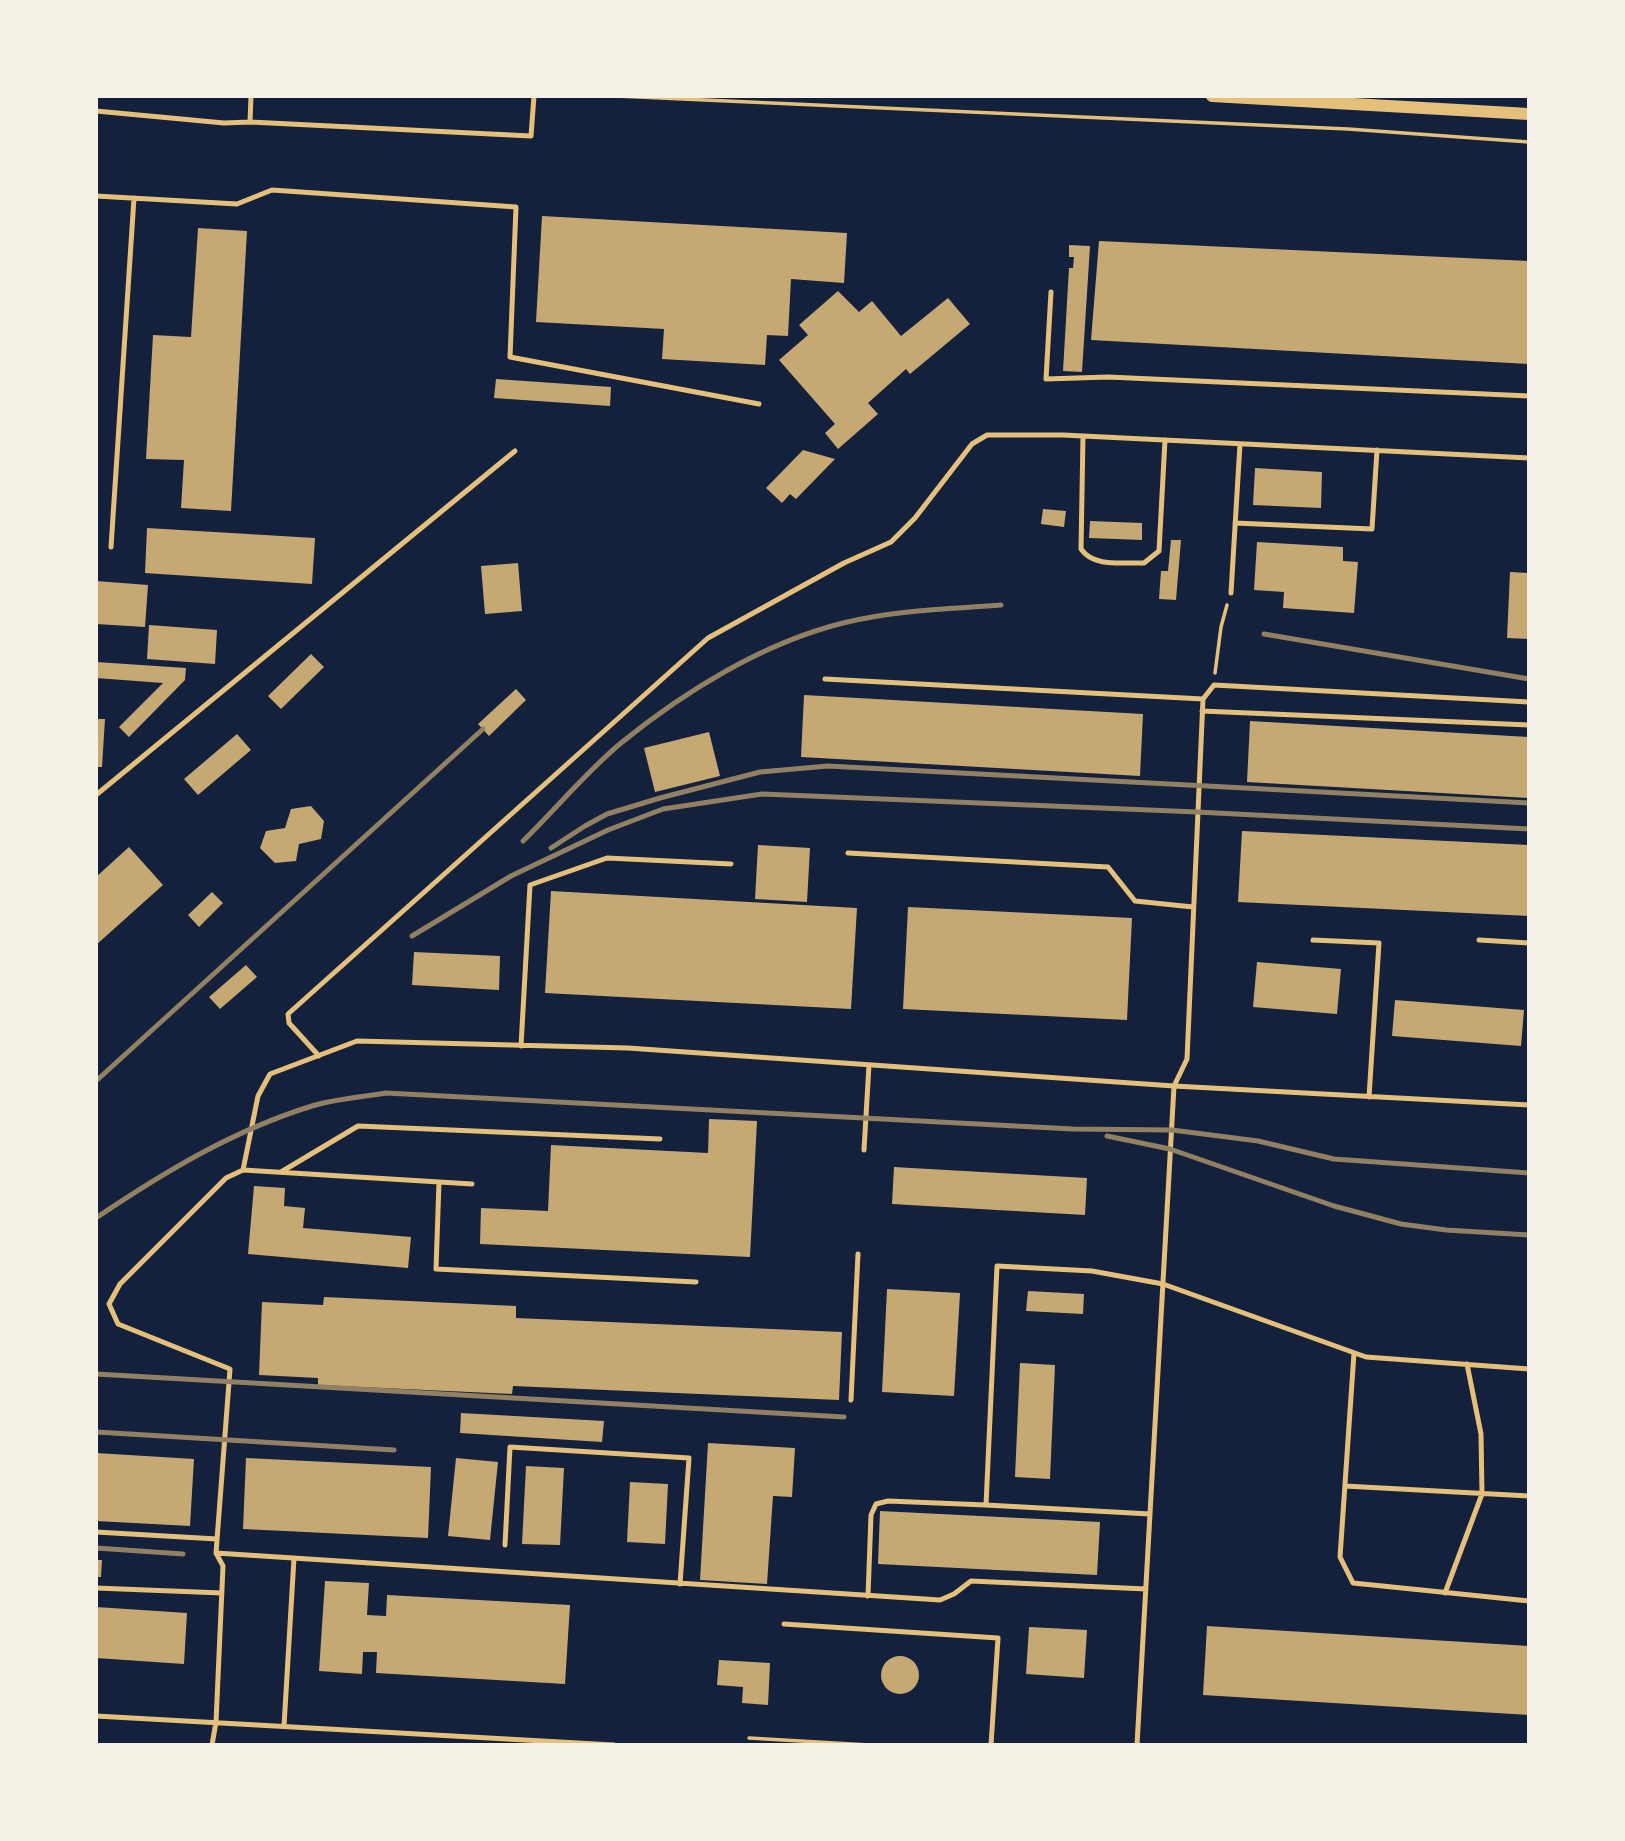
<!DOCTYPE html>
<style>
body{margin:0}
#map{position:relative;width:1625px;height:1841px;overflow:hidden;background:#14213d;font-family:Manrope,sans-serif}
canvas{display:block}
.frame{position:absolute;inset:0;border:98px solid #f6f1e7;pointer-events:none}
</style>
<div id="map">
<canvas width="1625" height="1841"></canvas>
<div class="frame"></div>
</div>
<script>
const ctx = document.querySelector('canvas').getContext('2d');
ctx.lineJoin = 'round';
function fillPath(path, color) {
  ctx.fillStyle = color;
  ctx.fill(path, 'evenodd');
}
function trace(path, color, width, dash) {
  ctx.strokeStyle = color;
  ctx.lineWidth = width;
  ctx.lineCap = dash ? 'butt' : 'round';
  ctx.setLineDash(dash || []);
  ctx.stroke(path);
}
fillPath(new Path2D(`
 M542,216L847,233L844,283L791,279L788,336L767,335L765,365L662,359L664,329L536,322Z
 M198,228L247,231L231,511L181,508L184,460L146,459L153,335L191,337Z
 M1099,241L1529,261V364L1091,340Z
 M1069,245L1090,246L1082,372L1063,371L1069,268H1073L1074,257H1069Z
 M838,291L859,312L872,301L901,336L948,298L970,324L910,374L906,369L868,403L878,414L838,449L825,433L835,424L779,360L808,335L799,325Z
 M496,379L611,387L610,406L494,398Z
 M803,450L835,459L796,499L790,494L782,503L766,488Z
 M1255,468L1322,472L1321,508L1253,505Z
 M1043,509L1066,511L1064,527L1041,524Z
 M1090,521L1142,523V540L1089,538Z
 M147,528L315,538L312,584L145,573Z
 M1171,540H1181L1176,600L1159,599L1161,571H1168Z
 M1257,542L1343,547V561L1358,562L1354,613L1283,608L1284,592L1254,590Z
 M518,563L522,611L485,614L481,566Z
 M1510,572L1529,573V639L1507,638Z
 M96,581L148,585L145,627L96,624Z
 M149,625L217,630L215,664L147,659Z
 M311,654L324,667L281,709L268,696Z
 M96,662L186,668L185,680L129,737L119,727L163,683L96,678Z
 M516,689L526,700L489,736L478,724Z
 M804,695L1143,714L1140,776L801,757Z
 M96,719H105L102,767H96Z
 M1250,721L1529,737V798L1247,782Z
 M709,732L720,776L655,792L644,748Z
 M237,734L251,750L198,795L184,779Z
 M311,806L324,821L321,839L299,844L296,861L275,863L260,848L266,831L285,828L291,809Z
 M1242,831L1529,845V916L1238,902Z
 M758,845L810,848L807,902L755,899Z
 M129,847L163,885L96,945V877Z
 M551,891L857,908L851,1009L545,993Z
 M212,892L223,903L199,927L188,915Z
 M908,907L1132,918L1127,1020L903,1009Z
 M414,952L500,956L499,990L412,985Z
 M1257,962L1341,969L1337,1014L1253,1007Z
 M246,965L257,977L220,1009L209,997Z
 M1395,1000L1524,1010L1521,1046L1392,1036Z
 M709,1119L757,1121L750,1257L480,1244L481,1208L548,1211L551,1145L708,1153Z
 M894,1167L1087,1178L1085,1215L892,1204Z
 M254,1186L285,1188L284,1206L305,1208L303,1228L411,1237L408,1268L248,1254Z
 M887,1289L960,1293L954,1396L882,1392Z
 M1028,1291L1084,1294L1083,1314L1026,1311Z
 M324,1297L516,1306V1318L842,1332L839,1400L513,1386L512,1394L318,1385V1378L259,1375L262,1302L323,1305Z
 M1020,1363L1055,1365L1050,1479L1015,1477Z
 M461,1413L604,1421L602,1442L460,1433Z
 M708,1443L795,1448L792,1497L773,1496L767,1584L700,1580Z
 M96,1453L194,1459L190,1526L96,1521Z
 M246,1458L431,1467L428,1538L243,1529Z
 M456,1458L498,1462L490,1540L448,1536Z
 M526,1466L564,1468L560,1545L522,1544Z
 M630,1482L668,1484L665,1544L627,1542Z
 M880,1511L1100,1522L1097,1575L878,1564Z
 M96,1560H102L101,1577H96Z
 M325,1581L369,1583L367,1615L386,1616L387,1595L570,1605L565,1684L376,1673L377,1652H363L362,1674L319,1671Z
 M96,1607L187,1613L184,1664L96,1658Z
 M1207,1626L1529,1646V1715L1203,1695Z
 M1029,1627L1087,1630L1084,1678L1026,1674Z
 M881 1675a19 19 0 1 1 38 0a19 19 0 1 1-38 0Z
 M719,1660L770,1663L768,1705L742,1703L743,1687L717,1685Z`), '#c6a872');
trace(new Path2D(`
 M616,96L1348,129L1529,142
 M1215,673L1221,627L1227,605
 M749,1738L869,1745`), '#e5c07b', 3.5);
trace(new Path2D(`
 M251,96L250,122L531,136L534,96
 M96,111L224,123L250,122
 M96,196L237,204L272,190L516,207L510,357L759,404
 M1051,292L1046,379L1108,377L1529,396
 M1083,436L1081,549C1094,568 1123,562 1144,563L1159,551L1165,440
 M1235,523L1372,529L1377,450
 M111,547L134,198
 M1231,593L1240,444
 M825,679L1203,699L1214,685L1529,702
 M1202,711L1529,725
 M96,795L515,451
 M848,853L1108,867L1135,901L1193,907
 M1313,940L1379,943L1369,1097
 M1479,940L1529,943
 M521,1046L530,885L607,858L731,864
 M319,1056L289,1023L288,1014L708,638L844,563L891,542L915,518L972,444L987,435H1063L1529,458
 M864,1150L869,1065
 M243,1170L258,1096L270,1074L357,1041L628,1048L1174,1086L1529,1105
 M281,1172L358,1126L660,1139
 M439,1182L436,1269L696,1282
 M1354,1353L1340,1557L1353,1583L1529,1601
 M851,1400L858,1254
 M1345,1486L1529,1496
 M1150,1514L986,1505L997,1266L1092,1271L1163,1284L1366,1357L1529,1369
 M96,1532L217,1539
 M505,1545L510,1447L689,1458L680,1584
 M216,1553L940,1600L954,1594L971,1581L1146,1589
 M96,1588L222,1593
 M1445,1593L1482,1494L1481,1434L1467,1364
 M868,1596L871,1515L876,1504L888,1501L986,1505
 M784,1624L998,1638L991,1745
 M96,1716L614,1745
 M284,1726L294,1558
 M212,1745L216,1722L223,1566L216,1553L230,1369L118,1324L109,1304L120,1284L226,1178L243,1170L472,1184
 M1137,1745L1174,1086L1187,1059L1203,699`), '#e5c07b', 5);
trace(new Path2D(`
 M1212,96L1529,114`), '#e5c07b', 12);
trace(new Path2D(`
 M1264,634L1529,679
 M523,841C556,809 586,772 621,743C685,691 763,643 843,623C895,610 949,609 1001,605
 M551,848L585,826L607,814L660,798L760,772L828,766L1529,803
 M412,936L511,876L608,830L663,809L762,794L1197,812L1529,829
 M96,1081L483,729
 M1107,1136L1170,1149L1334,1206L1401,1224L1446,1230L1529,1235
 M96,1218C164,1172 234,1130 312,1106C335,1099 362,1097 386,1093L1073,1129L1172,1130L1258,1141L1334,1159L1529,1173
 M96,1374L844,1417
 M96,1432L394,1450
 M96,1548L183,1554`), '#918062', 5);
</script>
